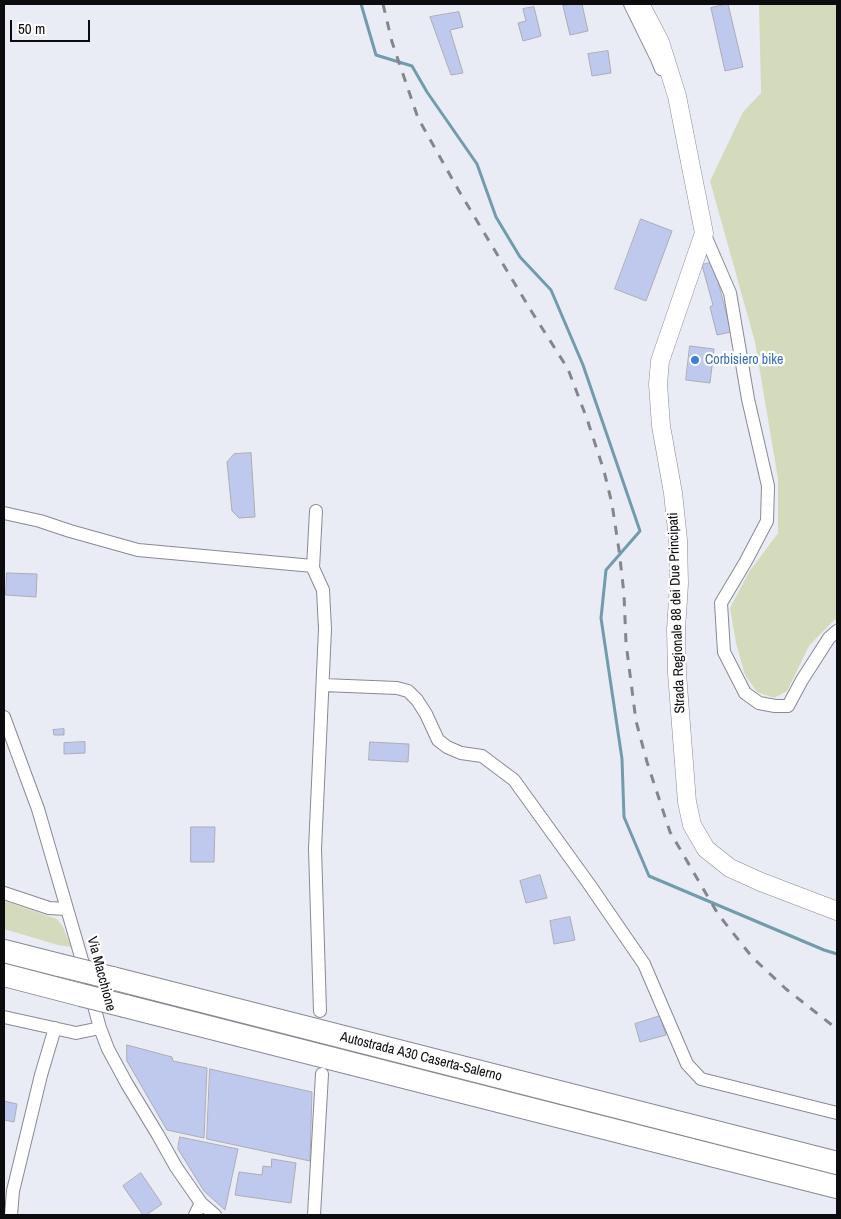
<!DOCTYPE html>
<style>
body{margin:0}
#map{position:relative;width:841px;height:1219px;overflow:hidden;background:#eaecf5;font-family:"Archivo Narrow",sans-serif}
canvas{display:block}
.frame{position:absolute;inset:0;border:5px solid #0c0c0f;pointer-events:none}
.scale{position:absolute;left:10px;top:20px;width:80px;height:22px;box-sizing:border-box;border:2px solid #0c0c0f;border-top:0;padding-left:6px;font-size:15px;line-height:18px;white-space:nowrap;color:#0c0c0f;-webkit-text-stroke:4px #fff;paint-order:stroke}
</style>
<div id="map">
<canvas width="841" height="1219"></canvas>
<div class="frame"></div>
<div class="scale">50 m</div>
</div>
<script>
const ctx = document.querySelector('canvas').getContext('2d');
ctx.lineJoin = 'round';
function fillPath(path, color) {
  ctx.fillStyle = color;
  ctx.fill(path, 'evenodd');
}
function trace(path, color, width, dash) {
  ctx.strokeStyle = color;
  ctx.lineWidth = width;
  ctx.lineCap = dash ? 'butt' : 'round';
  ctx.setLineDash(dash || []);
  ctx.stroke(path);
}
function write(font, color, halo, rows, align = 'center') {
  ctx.font = font + ' "Archivo Narrow",sans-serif';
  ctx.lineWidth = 4.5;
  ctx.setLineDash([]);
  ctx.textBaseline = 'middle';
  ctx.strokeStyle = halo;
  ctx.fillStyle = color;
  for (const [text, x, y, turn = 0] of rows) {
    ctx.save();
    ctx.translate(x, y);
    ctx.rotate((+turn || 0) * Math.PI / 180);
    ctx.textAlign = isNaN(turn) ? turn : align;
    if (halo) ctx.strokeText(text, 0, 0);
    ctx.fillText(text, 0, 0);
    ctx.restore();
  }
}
fillPath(new Path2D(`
 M759,4H837V618L831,623L809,646L787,691L774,698L757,692L745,675L736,643L730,608L749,572L778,533V479L755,342L710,181L743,112L761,93Z
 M4,901L57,919L63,927L71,947L58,945L4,929Z`), '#d4dbbc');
trace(new Path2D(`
 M361,4L376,55L412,66L427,92L477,164L496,217L520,257L551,290L583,365L640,531L606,570L601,618L622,759L624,817L649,876L824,950L837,954`), '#719cac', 3);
const building = new Path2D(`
 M574,4H582L588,31L570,35L563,6Z
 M728,4L743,67L725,71L711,8Z
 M534,7L541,36L523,41L518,23L526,21L523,9Z
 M459,12L463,27L450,30L463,73L451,75L430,17Z
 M608,51L611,73L592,76L588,54Z
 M641,219L672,231L646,301L615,289Z
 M713,262L731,332L717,335L710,307L713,305L702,265Z
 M690,346L714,349L710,383L686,380Z
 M251,453L255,517L239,518L232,511L227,462L234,454Z
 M7,573L37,574L36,597L6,595Z
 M64,729V735H54L53,730Z
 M85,742V753L64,754V743Z
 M370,742L409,744L408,762L369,760Z
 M191,827H215L214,862H191Z
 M540,875L547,898L526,903L520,881Z
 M570,917L575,940L554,944L550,921Z
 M660,1016L666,1035L640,1042L635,1024Z
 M127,1045L172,1057L173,1061L207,1068L204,1138L167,1130L127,1061Z
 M210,1069L312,1092L310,1161L207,1139Z
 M4,1101L17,1104L14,1122L4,1120Z
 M180,1137L238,1149L225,1210L204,1191L178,1149Z
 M272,1159L296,1163L291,1203L235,1195L239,1172L262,1175L263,1166L271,1167Z
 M141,1173L162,1204L146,1215H143L123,1186Z`);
fillPath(building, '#bfc8ed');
trace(building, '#abadb5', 1);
const street = new Path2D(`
 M630,4L657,59L661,69
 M704,233L730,293L748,399L768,486L767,521L746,561L721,603L724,652L745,693L759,703L775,706H788L802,680L829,638L837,631
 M316,511L313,568L323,590L325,629L315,849L320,1011
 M4,513L40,521L70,531L138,550L313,566
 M323,685L397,688L408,691L417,700L426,714L438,740L447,747L461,753L482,756L514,780L589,884L644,964L687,1064L701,1079L837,1113
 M4,717L38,809L86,974
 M4,893L49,908L67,909
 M91,995L100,1028L108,1049L127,1084L158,1135L176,1167L201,1203L215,1215
 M4,1017L76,1033L100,1028
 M11,1215L13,1191L41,1075L55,1028
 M195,1215L201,1203
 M314,1215L322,1074`);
const secondary = new Path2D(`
 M640,4L660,42L677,96L704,233L660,361L658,384L661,426L673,493L678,540L679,584L676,629L677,673L687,802L692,825L706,849L730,868L761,882L837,911`);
const highway = new Path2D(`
 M4,951L59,965
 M4,975L81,995
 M112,978L837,1163
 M125,1006L837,1187`);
trace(street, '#888a93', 14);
trace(secondary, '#888a93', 19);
trace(highway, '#888a93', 24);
trace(street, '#fff', 12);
trace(secondary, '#fff', 18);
trace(highway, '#fff', 22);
trace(new Path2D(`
 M383,4L392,42L418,118L459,191L530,309L568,369L587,419L604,471L612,504L619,550L624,594L626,643L636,721L647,762L670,832L718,914L752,957L786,989L837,1029`), '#85868c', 3, [9, 9]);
const highwayBridge = new Path2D(`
 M59,965L112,978
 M81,995L125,1006`);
trace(highwayBridge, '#888a93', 24, []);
trace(highwayBridge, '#fff', 22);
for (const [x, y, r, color] of [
 [695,360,5,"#3f7fe0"]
]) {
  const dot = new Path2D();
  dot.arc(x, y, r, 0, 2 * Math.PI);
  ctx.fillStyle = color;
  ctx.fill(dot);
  trace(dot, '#fff', 2);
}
write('14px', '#366cbe', '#fff', [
 ["Corbisiero bike",705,360]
], 'left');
write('14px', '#0c0c0f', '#fff', [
 ["Strada Regionale 88 dei Due Principati",677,613,-92],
 ["Via Macchione",101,974,75],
 ["Autostrada A30 Caserta-Salerno",421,1057,14]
]);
</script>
